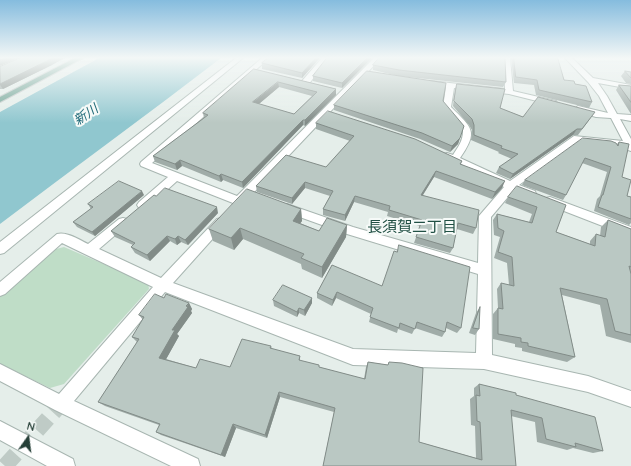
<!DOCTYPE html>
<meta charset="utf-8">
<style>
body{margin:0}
#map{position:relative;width:631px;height:466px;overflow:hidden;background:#e5eeea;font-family:Quicksand,sans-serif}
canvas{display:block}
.north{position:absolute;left:8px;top:418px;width:40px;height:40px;-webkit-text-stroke:3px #f6faf8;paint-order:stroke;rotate:14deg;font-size:11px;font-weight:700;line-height:16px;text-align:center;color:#253f37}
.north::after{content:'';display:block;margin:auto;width:14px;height:18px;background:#253f37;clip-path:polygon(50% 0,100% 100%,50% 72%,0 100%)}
</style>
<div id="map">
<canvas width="631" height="466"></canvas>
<div class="north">N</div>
</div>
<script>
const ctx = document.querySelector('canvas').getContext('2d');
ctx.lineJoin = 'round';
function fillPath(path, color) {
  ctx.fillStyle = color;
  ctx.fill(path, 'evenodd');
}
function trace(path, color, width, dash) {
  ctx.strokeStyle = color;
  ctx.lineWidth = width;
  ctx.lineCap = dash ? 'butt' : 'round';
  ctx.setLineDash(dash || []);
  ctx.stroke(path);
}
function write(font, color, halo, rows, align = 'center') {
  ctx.font = font + ' Quicksand,"Noto Sans JP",sans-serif';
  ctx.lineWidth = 4;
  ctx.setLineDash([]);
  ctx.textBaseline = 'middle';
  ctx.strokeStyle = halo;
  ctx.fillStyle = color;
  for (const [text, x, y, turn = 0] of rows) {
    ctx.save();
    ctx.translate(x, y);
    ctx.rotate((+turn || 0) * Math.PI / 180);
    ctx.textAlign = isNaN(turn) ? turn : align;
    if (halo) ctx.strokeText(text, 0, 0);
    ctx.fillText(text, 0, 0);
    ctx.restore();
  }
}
fillPath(new Path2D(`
 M64,247L148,283L149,289L64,384L50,388L0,364V297L56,249Z`), '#bfddc7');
fillPath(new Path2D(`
 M99,58H221C148,114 74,168 0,224V112Z`), '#90c7cf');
trace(new Path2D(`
 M5,466L61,404`), '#bfcbc6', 16, [16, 8]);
const minor = new Path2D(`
 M236,58H243L4,253L0,254V242Z
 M262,58H269L152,163L237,196L374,58H381L242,205H234L233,203L177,181L147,208H139L137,205L139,202L168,177L141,166L140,164L141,162Z
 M322,58H329L308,85H302V81Z
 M504,58H510L513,91L556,101L557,103L553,105L509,94L454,88L451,107C472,128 479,131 460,158L510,181L574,136L623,141L611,118L596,117L575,111L574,109L578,106L608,113L599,96L588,82L565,58H572L593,78L631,85V89L598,83L607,96L617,114L631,115V121L620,119L631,139V151L628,150L626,147L579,141L519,185L535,191L536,194L535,197L531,198L513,191L491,217L492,355L588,376L631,391V407L588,392L484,369L353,365L165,292L74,401L198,459L200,466H171L55,410L0,381V364L59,394L153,287L62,243L5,294L0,296V282L57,234C66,231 80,240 88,244L119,219L123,218L127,219L129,222L127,225L99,249L161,278L217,219L221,218L225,219L227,222L225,225L173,283L353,349L476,353L478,274L347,234L283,211L281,208L283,205L287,204L353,227L478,263L479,216L504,187L444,158L442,156L444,154L447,153L453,155C458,147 463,141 463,131L443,107L446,87L431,85L427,83L431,81L505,89Z
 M550,197L631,227V237L546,204L544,201L546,198Z
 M0,421L73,459L75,466H47L0,440Z`);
const major = new Path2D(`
 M75,58H83L0,102V97Z`);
trace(minor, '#a8b6b1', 2);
trace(major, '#c2c9c7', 2);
fillPath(minor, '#fff');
fillPath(major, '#6ca192');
fillPath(new Path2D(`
 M320,58L302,78L262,69V63Z
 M327,58H372L342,88L313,81V76Z
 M511,58H557L564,80L575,84L592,102L589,108L536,95L534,85L514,83Z
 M52,65L3,89H0V67Z
 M373,65L506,82L503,87L398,76L373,70Z
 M254,69L336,89V95L305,126L303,125L243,188L223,180L221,182L182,166L177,170L155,162L153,156L204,118L203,113ZM279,87L312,96L294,114L259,104Z
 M625,71L631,72V84L626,83L621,76Z
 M457,84L500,108L523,117L595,112L578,135H573L510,179L496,173L499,167L512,159L498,153L499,152L471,140L472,130L469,125L453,106L455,90Z
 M619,85L631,86V114L616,90Z
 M443,101L460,138L458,144L450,152L420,139L334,110V105Z
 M316,123L462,161L461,164L502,188L492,199L434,177L423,195L476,228L473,234L457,229L453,248L450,253L414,243L420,226L387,216L388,212L354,202L345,221L323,215V209L330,196L305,188L292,204L257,192L256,186L326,167L350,141L316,129Z
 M619,142L622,177L627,196L631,197V223L629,225L594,211L597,199L600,196L607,172L582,163L566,195L563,200L522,185L525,180L617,144Z
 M144,195L95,236L77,227L73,222L91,209L88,204Z
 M508,197L566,205L556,232L590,244V241L596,234L600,236L601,227L608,220L631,229V343L606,336L600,305L562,295L575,357L567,362L522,351V348L515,347V344L493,339V314L498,308L497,289L501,283L509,285L507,263L494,258L500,237L494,235L493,220L497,214L529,222L532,214L505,203Z
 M301,209L302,221L300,223L319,231L347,225L346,237L322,278L302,269L301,264L243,239L234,250L213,241L209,229Z
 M218,213L188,245L181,242L177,245L170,241L150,261L135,253L131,247L133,245L115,237L111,231Z
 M332,265L461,328L457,333L446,328L445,332L442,337L415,328L412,334L398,329L397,333L369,322L371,314L336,298L332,306L317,298V293Z
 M164,298L189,303L192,309L191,311L192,313L177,334L179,336L166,359L196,368L230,367L271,346L272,349L300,356V361L319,365V367L364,379L366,367L368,362L388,365L389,362L419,442L476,458L475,426L471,425L470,399L474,396V388L479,384L516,395L603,451L593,453L573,448L567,450L537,442L535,422L511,416L516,466H323L334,412L280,397L267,438L236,428L225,457L161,435L156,432L159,425L105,406L98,402L137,342L132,337L143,320L139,315Z
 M312,298V303L305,316L299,313L297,317L274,306L273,300Z
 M480,307L479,329L475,335L469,333L476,313Z`), '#a0aca8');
fillPath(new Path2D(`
 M4,58H19L0,66V59Z
 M53,58H65L52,65L3,89L0,85V84Z
 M316,58H320L302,78V73Z
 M367,58H372L342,88V83Z
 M278,82L279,87L254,108L253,102Z
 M336,89V95L305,126V120Z
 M303,120V125L243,188L242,182Z
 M577,129L573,135L510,179L513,174Z
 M460,138L458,144L450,152L452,146Z
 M180,160L182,166L177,170L175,164Z
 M436,171L434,177L419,201L421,195Z
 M221,174L223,180L221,182L219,176Z
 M505,181L502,188L492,199L495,192Z
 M305,182V188L292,204V198Z
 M142,191L144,195L95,236L92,232Z
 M355,196L354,202L345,221V215Z
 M217,207L218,213L188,245L185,240Z
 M301,209L302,221L294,232L293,221Z
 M347,225L346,237L322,278V267Z
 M240,228L243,239L234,250L231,238Z
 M167,236L170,241L150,261L147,255Z
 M178,236L181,242L177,245L175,239Z
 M337,292L336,298L332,306L333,300Z
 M312,298V303L305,316L304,310Z
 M189,303L192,309L191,311L192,313L177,334L179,336L164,363L159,358L172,330Z
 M299,308V313L297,317V312Z
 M279,392L280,397L267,438L265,435Z
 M233,424L236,428L225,457L221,455Z`), '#828c88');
const building = new Path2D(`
 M20,58H53L0,84V67Z
 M268,58H316L302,73L262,63Z
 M327,58H367L342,83L313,76Z
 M379,58H505L506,82L399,70L373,65Z
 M514,58H557L558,59L564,80L574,81L575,84L586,86L592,102L539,90L537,80L516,77Z
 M254,69L336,89L305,120H303L242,182L221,174L219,176L180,160L175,164L153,156L208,115L203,113ZM278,82L317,92L294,114L253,102Z
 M367,71L446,83L443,101L464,126L460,138L452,146L422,133L334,105Z
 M625,71L631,72V78L630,77Z
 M457,84L505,89L500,108L523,117L538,97L595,112L582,129H577L513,174L499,167L518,154L501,148L502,146L474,135V125L472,119L454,101Z
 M619,85L631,86V102Z
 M328,111L415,139L462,161L460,164L505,181L495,192L436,171L421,195L479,210L476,228L458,223L453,248L416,237L422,220L389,210L390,206L355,196L345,215L323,209L333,191L305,182L292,198L256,186L286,155L326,167L354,136L316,123Z
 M583,138L611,141L616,143L618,146L619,142L629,144L622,177L631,180L627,196L631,197V219L598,207L602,195H603L611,167L585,158L566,195L525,180Z
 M119,181L142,191L92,232L73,222L93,207L88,204Z
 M517,186L566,205L556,232L595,246L596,234L605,237L608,220L631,229V267L629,266L631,274V335L615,331L607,299L560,288L575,357L528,346V343L521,342V338L498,334V308L503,309L501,283L514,286L512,257L498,252L504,231L498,228L497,214L532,223L537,207L508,197Z
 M165,188L217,207L185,240L178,236L175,239L167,236L147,255L131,247L135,243L111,231L154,195L156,196Z
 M247,189L301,209L293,221L319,231L327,218L347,225L322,267L301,258L304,254L240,228L231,238L209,229Z
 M399,245L470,267L461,328L447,322L445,332L417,322L415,329L400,323L399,328L370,317L373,308L337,292L333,300L317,293L332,265L382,286L394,251L397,252Z
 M283,285L312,298L304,310L299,308L297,312L273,300Z
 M155,294L164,298L166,294L189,303L186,306L188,307L172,330H175L159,358L196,368L200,359L230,367L242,339L271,346L270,348L300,356L299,360L319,365V367L365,379L368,362L388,365L389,362L402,363L423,368L419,442L482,460L480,422L477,421L476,395L480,396L479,384L516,393V395L595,417L603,451L575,443L576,447L546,439L542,418L511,410L516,466H323L335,408L279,392L265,435L233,424L221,455L156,432L160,424L98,402L139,339L132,337L144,317L139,315Z
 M480,307L479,329L473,328Z`);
fillPath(building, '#bac8c3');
trace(building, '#828c88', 1);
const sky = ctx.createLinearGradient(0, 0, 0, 123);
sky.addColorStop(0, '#85bcde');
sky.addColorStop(0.47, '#f3f7f6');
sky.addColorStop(1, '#f3f7f600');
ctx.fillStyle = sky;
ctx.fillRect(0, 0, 631, 123);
write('italic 13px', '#216b79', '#f6faf8', [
 ["新川",86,115,-34]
]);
write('15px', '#215044', '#f6faf8', [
 ["長須賀二丁目",412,227]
]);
</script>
